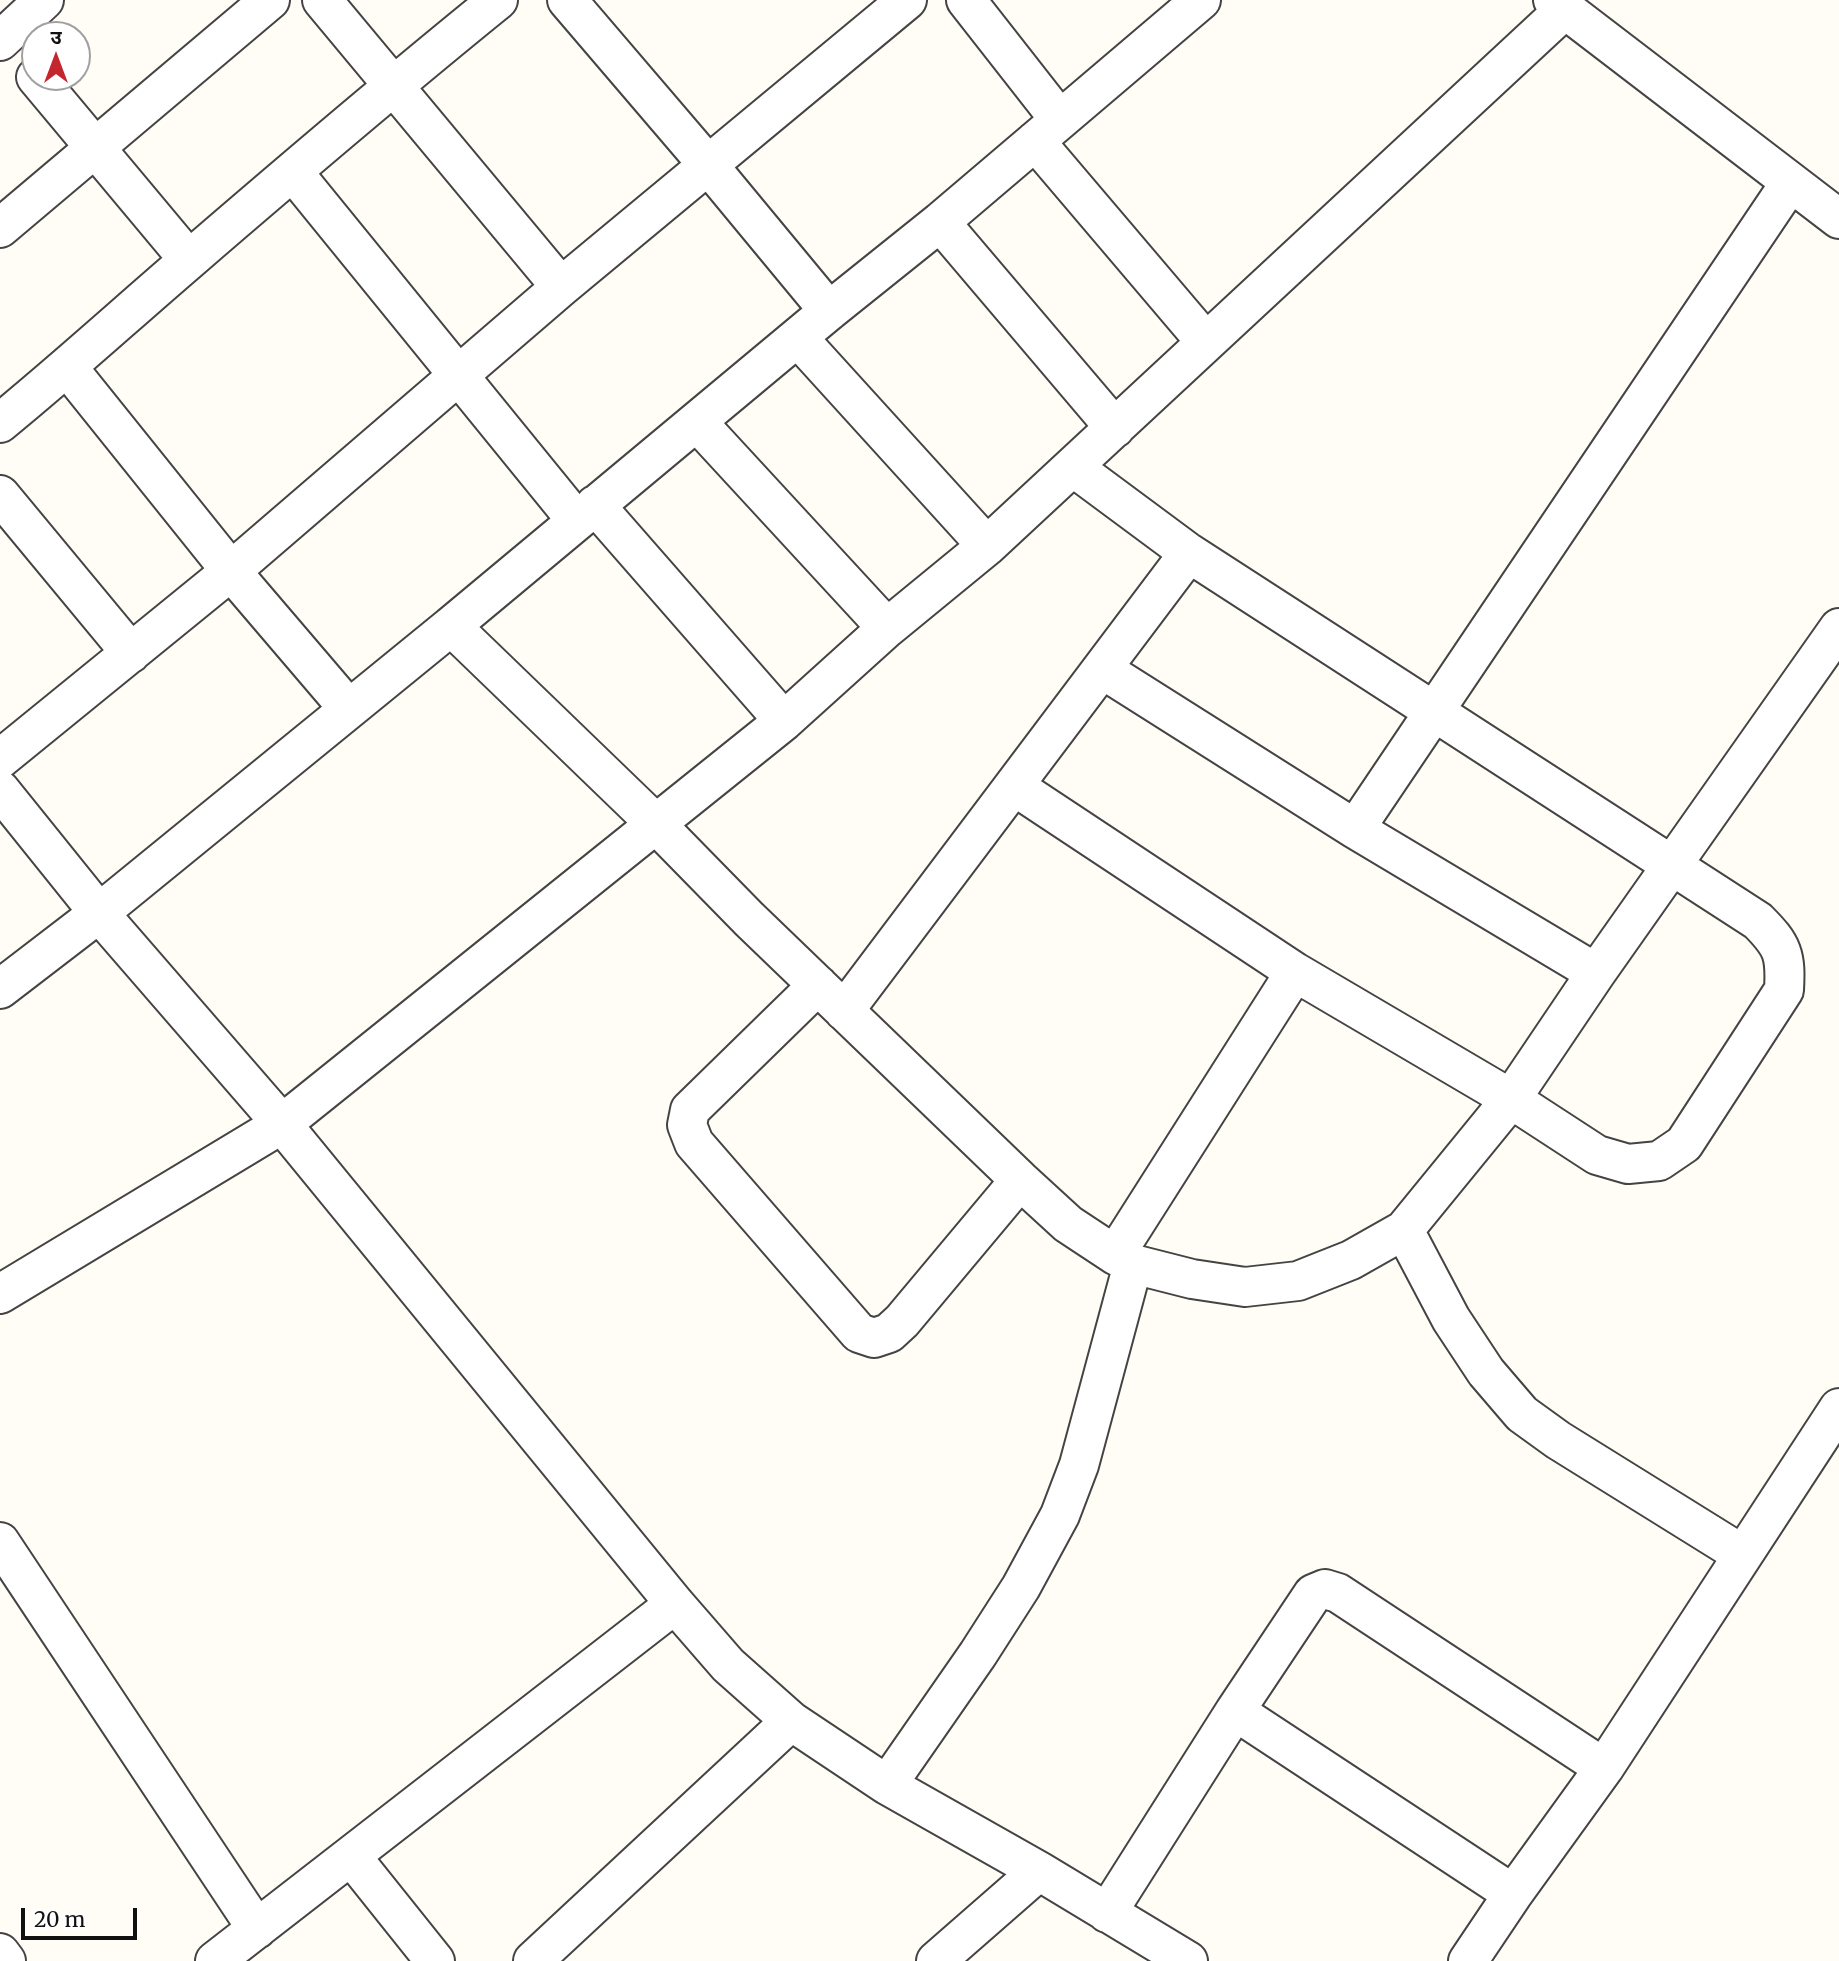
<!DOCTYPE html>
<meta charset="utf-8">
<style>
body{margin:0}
#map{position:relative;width:1839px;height:1961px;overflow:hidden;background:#fffdf5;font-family:Merriweather,"Noto Sans Devanagari",serif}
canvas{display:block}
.north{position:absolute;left:21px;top:21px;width:70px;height:70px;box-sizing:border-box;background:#fff;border:2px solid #a0a0a0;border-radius:50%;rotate:0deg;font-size:19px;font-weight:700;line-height:28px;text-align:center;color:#111}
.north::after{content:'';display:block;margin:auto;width:24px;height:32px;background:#c4262e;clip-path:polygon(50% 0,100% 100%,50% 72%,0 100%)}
.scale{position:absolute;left:21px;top:1908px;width:116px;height:32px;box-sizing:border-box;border:4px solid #111;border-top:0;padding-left:9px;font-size:21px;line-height:24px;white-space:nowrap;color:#111;-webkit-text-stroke:5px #fff;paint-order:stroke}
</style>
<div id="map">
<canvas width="1839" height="1961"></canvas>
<div class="north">उ</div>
<div class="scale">20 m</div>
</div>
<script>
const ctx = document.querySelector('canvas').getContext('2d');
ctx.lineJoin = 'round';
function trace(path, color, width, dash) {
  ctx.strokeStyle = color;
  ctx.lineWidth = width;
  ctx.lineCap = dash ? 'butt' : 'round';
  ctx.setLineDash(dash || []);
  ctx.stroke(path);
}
const minor = new Path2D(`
 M322,0L561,287
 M567,0L709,166L829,311
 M966,0L1060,120
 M1553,0L1839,219
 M0,41L44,0
 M36,77L189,260
 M1035,141L1205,341
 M293,172L577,521
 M940,222L1115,428
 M0,228L270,0
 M798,338L987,546
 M68,368L231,571L348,708
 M697,422L887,628
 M0,423C65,370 126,314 189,260C291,172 393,85 498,0
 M0,495L131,653
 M595,505L784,721
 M451,626L829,311L940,222L1201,0
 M1102,669L1355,829L1596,973
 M0,759L231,571L561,287L907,0
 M1014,786L1295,972L1511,1099L1597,1155L1628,1164L1659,1161L1684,1144L1784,990C1786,955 1783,946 1758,921L1189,553L1073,467
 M0,790L99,913L282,1124L675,1604L728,1665L791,1721L887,1785L1039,1871L1188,1961
 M1355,829L1790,183
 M818,985L690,1110L687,1125L694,1143L859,1333L874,1338L889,1333L902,1321L1020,1180
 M0,989L99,913L451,626L655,823L749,919L1020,1180L1068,1224L1115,1255L1133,1264L1192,1279L1245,1287L1298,1281L1351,1260L1404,1230L1511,1099L1596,973L1839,628
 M844,1011L1189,553
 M1404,1230L1451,1319L1486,1372L1522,1414L1558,1440L1743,1555
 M1115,1255L1295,972
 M0,1294L282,1124L784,721L887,628L987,546L1564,10
 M0,1542L257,1929
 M1235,1711L1513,1894
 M887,1785L978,1654L1021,1587L1060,1515L1079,1465L1133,1264
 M351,1856L435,1961
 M1107,1913L1235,1711L1313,1594L1325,1589L1338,1593L1604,1768
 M0,1953L6,1961
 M215,1961L675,1604
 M533,1961L791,1721
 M936,1961L1039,1871
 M1468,1961L1513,1894L1604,1768L1839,1408`);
trace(minor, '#444', 42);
trace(minor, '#fff', 38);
</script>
